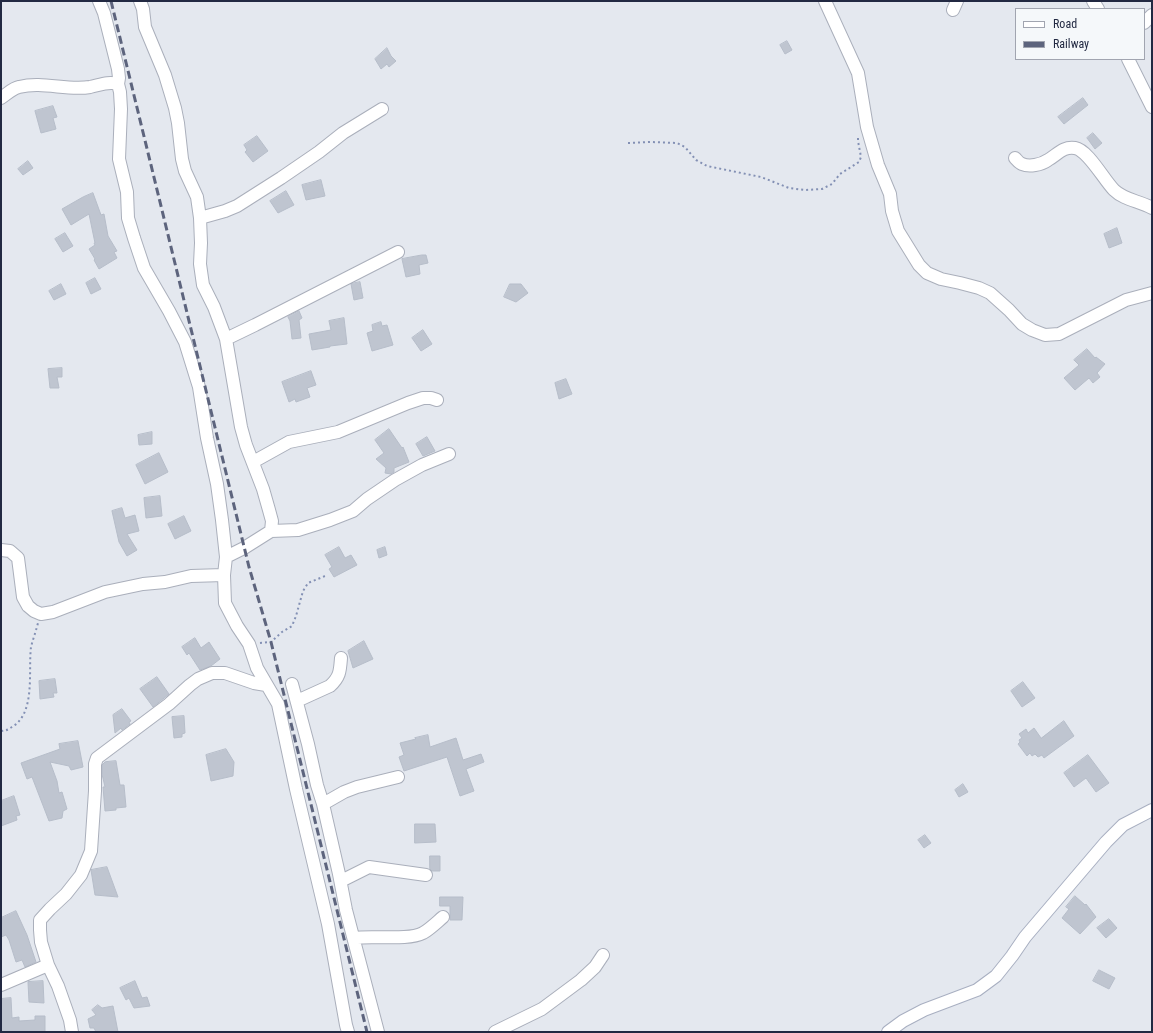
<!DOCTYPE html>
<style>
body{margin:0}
#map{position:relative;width:1153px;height:1033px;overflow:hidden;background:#e4e8ef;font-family:"Roboto Condensed",sans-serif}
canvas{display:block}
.frame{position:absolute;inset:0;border:2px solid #222942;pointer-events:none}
.legend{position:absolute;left:1015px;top:8px;width:130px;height:52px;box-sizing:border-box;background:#f5f8fa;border:1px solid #a1a5b0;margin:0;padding:5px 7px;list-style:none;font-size:12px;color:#222942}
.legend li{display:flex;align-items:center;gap:8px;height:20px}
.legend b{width:20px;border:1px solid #a1a5b0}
</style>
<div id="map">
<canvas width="1153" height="1033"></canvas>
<div class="frame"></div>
<ul class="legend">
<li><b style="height:5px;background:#fff"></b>Road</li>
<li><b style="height:5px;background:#5d647d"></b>Railway</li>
</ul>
</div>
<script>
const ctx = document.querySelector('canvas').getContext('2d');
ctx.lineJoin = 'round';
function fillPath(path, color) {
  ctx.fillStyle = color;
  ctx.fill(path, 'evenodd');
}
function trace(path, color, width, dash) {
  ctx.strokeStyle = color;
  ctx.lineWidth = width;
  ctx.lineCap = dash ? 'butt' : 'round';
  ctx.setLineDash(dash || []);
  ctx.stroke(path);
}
const building = new Path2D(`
 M787,41L792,50L785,54L780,45Z
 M387,48L391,56L396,61L389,67L387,64L381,69L375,59Z
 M1083,98L1088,105L1064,124L1058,117Z
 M53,106L57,117L53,118L56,129L41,133L35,111Z
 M1093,133L1102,143L1095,149L1087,138Z
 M257,136L268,151L253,162L245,152L247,150L244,145Z
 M28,161L33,168L23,175L18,169Z
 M321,180L325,196L306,200L302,185Z
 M286,191L294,205L278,213L270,201Z
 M93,193L101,215L104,214L108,236L117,251L114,252L117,258L99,269L94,260L95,259L89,249L95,245L94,243H95L89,214L71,225L62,209L83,197Z
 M1117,228L1122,243L1109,248L1104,234Z
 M65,233L73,246L63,252L55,239Z
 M422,255H426L428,263L419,265L420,274L406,277L402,259Z
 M95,278L101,289L91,294L86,283Z
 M360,282L363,298L354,300L351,284Z
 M61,284L66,294L54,300L49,291Z
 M510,284H521L528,293L516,302L504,297Z
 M299,311L302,318L299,320L301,338L292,339L290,321L288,317Z
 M344,318L347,344L330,346V347L312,350L309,334L331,330L329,321Z
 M381,322L382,326L387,325L393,345L372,351L367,333L373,331L372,325Z
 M423,330L432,344L421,351L412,338Z
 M1087,349L1095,358L1096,357L1105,364L1097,373L1100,377L1093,383L1089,378L1075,390L1064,378L1079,365L1074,360Z
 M62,368V377H57L59,388H50L48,369Z
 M311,371L316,385L307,388L310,397L296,402L295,399L289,402L282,382Z
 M566,379L572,394L559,399L555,383Z
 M389,429L402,448L403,447L409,462L394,468V472L391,474L385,473L386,468L376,459L384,453L375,440Z
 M152,432V444L139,445L138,435Z
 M427,437L435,451L423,456L416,444Z
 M159,453L168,472L145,484L136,465Z
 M160,496L162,516L146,518L144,498Z
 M122,508L125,518L135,515L139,531L127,534L137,550L127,556L119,542L112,511Z
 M184,516L191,531L175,539L168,524Z
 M339,547L345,558L351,555L357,565L334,577L329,569L332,567L325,555Z
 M385,547L387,555L379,558L377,550Z
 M195,638L201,648L209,642L220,659L211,666L200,670L189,653L187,655L182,647Z
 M364,641L373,659L353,668L348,651Z
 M157,677L169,694L153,707L140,689Z
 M55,679L57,693H53L54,697L40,699L39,681Z
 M1023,682L1035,698L1022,707L1011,691Z
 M122,709L131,721L129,722L130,724L122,730L121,728L115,733L113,715Z
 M184,716L185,733L182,734V737L174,738L172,717Z
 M1064,721L1074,736L1044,758L1042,755L1038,757L1035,754L1032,756L1030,753L1027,756L1018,744L1020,742L1019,740L1022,738L1019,734L1026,729L1028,733L1034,728L1041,738Z
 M428,735L430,747L456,738L463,760L481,754L484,762L466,769L474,791L460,796L447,757L404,771L399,757L404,755L400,743L416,739L415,738Z
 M78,741L83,767L71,770L69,766L50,762L57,781L59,793L62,792L67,809L63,811L62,818L49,821L32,777L27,779L21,763L60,749L59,744Z
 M226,749L234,762L233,776L211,781L206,755Z
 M1088,755L1109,783L1096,792L1086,778L1074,787L1064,773Z
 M116,761L120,785H124L126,807L116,808V810L105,811L103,787H105L102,774V765L105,762Z
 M963,784L968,792L959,797L955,790Z
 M14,796L20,815L16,816L17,820L1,826V801Z
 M415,824H435L436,842L415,843Z
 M925,835L931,843L924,848L918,840Z
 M430,856H440V871H432L430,869Z
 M107,867L118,897L95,895L91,870Z
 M1075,896L1085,905L1086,904L1096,917L1080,934L1062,918L1069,909L1066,907Z
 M440,897H463L462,920H450V906H440Z
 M16,911L27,935L36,962L25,967L22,960L16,962L9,940L6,935L1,937V918Z
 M1109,919L1117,928L1106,938L1097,928Z
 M1099,970L1115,978L1109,989L1093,981Z
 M43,981L44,1003L29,1002L28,982Z
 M135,981L142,998L147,997L150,1006L134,1008L129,998L126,1000L120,988Z
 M11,998L12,1018L19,1017V1021L35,1020V1016H45V1032H1V999Z
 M98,1005L102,1008L113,1006L118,1032H96L94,1028H90L88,1019L96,1015L92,1010Z`);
fillPath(building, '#bfc5d0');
trace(building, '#b6bdc9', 1);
const street = new Path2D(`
 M99,1L104,13L118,69L119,78L118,84
 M140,1L143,9L145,27L165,75L175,108L178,123L182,159L185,171L197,197L200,218L201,243L200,264L203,285L214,307L226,339L241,427L246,445L263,489L269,510L272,521L271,531L244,548L226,557
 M825,1L858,73L867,127L878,165L890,194L892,211L898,231L919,265L927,273L941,279L960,283L979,288L990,293L1009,310L1022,324L1032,330L1045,335L1059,334L1126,300L1152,293
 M1093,1L1098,9
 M953,10L957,1
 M1144,23L1152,15
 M1128,59L1152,107
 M1,98C7,94 13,88 19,87C43,81 67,91 90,87C100,85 108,81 118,84L120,92L121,109L119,159L127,192L128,218L134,238L144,268L169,311L185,342L199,387L207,438L217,484L222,520L226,557L224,575L225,603L237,626L249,644L257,668L278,704L296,789L328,924L346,1025L348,1032
 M1015,158C1017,160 1019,163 1022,164C1029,167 1041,165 1048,160C1057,155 1063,146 1075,148C1088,150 1104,180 1114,190C1124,200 1140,201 1152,208
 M200,218L225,211L237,206L281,178L319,152L343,133L382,109
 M226,339L255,325L398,252
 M253,462L289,442L338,432L408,403L423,398H431L437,400
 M271,531L298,530L330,520L353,511L367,499L395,480L422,465L449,454
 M1,550L10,551L18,558L23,597L28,606L34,611L41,614L53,612L105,592L143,584L165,582L191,576L224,575
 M292,684L308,744L317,785L323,804L339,874L346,910L378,1032
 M297,701L330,686C340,677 340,671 341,658
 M323,804L344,792L357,787L398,777
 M341,881L369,867L426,875
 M354,938C373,935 407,941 423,933C430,929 437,922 443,917
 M1,985L48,965
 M72,1032L70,1020L58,986L48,965L41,942L40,930V920L50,909L66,894L81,875L91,851L95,791V764L97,758L169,704L190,685L198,679L212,673H225L254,683L266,685
 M495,1032L542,1009L581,980L595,967L603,955`);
const secondary = new Path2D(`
 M888,1032L903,1021L924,1010L977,990L996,976L1012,956L1025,937L1106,842L1123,825L1152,810`);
trace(street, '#aaafbb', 14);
trace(secondary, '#a8afc1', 14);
trace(new Path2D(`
 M628,143L650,142L677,143L685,147L696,160L707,166L761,177L789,188L805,190L822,189L832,184L840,174L859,162L861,157L858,141V138
 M260,643L271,642L282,632L292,626L296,616L303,591L308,583L325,576
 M1,731C6,731 9,729 12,727C36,713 28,671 31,647C33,639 36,631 38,623`), '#8390b4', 2, [2, 3]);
trace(street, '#fff', 12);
trace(secondary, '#fff', 12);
trace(new Path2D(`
 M111,1L249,567L271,642L367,1032`), '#5d647d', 3, [8, 4]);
</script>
